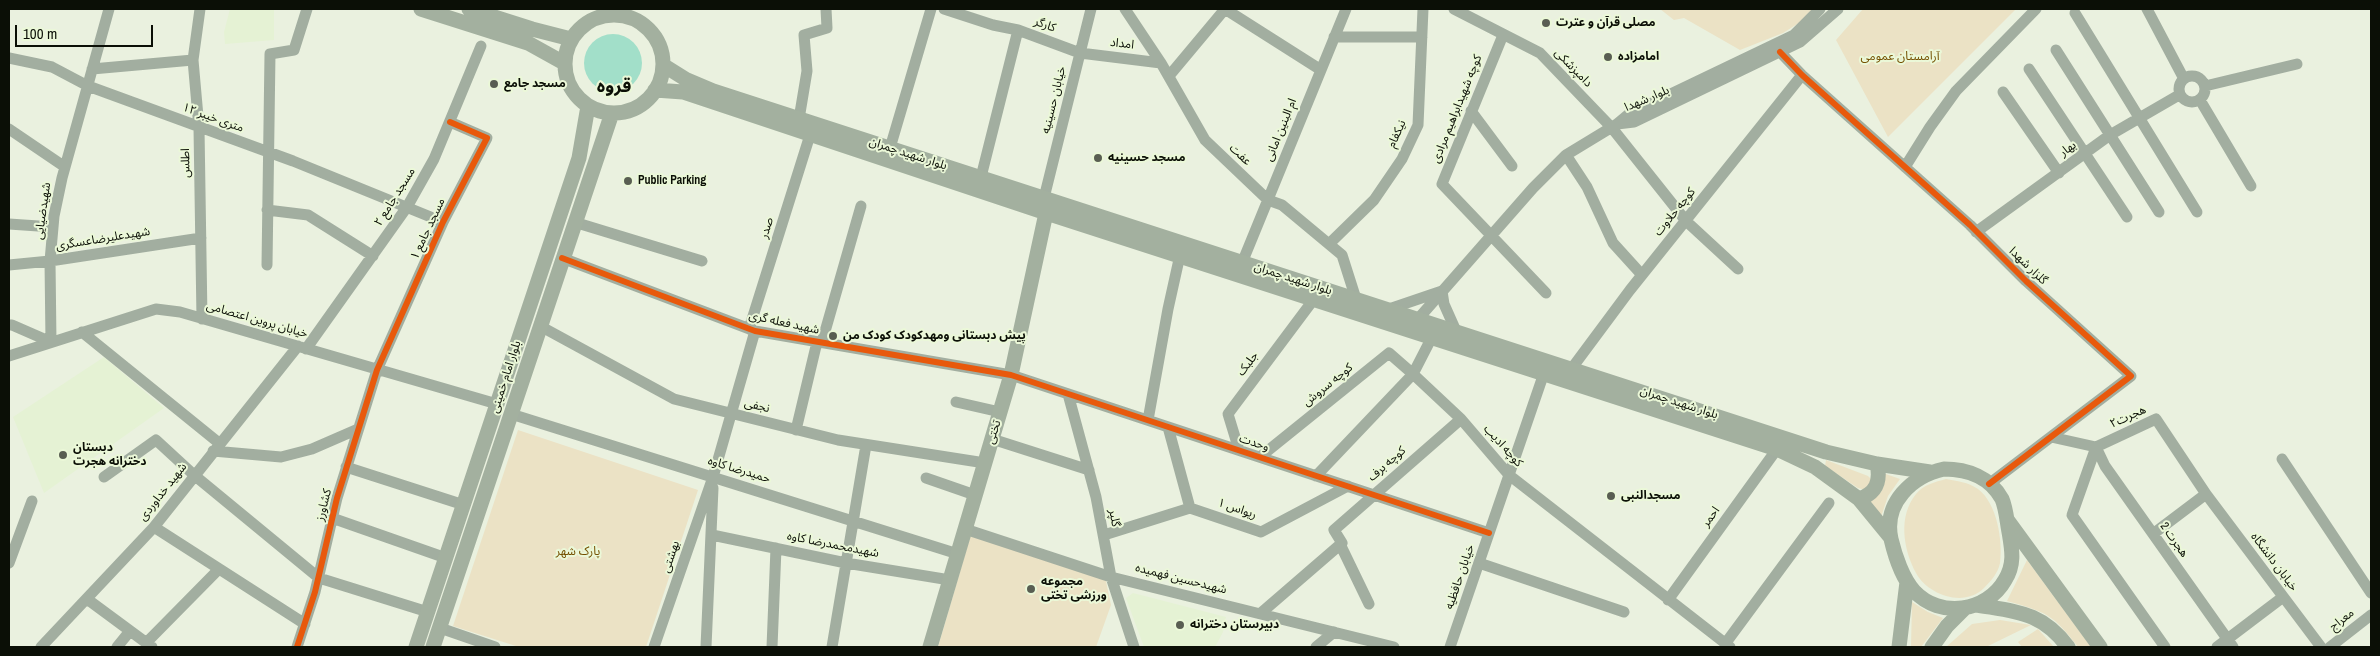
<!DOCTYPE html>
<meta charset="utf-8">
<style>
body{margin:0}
#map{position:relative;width:2380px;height:656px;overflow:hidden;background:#eaf1df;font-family:"Archivo Narrow",sans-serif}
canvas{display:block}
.frame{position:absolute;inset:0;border:10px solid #0b0f06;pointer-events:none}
.scale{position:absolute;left:15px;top:25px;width:138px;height:22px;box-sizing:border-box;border:2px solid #0b0f06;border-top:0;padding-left:6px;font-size:15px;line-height:18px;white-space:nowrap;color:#0b0f06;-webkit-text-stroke:4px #ebf8d8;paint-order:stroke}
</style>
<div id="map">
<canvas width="2380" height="656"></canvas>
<div class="frame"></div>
<div class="scale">100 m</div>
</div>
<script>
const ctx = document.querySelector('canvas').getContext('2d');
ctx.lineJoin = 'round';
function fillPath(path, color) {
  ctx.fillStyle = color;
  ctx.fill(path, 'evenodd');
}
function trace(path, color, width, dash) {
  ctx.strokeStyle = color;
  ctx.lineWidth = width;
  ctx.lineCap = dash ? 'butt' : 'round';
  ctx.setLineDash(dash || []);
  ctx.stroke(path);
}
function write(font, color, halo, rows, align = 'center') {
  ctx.font = font + ' "Archivo Narrow","Noto Sans Arabic",sans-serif';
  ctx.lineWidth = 4;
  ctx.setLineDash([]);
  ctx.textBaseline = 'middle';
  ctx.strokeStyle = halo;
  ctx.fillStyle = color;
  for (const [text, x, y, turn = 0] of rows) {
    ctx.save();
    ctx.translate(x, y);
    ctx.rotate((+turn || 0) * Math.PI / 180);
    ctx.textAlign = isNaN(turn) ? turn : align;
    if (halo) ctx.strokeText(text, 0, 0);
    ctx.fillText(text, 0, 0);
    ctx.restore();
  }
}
fillPath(new Path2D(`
 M230,9H274V40L225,44L224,32Z
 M104,357L164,408L44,493L13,417Z
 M1133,593L1226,617L1223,632L1215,647H1144L1126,598Z`), '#e5f2d4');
fillPath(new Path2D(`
 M1660,9H1821L1783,33L1740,50L1684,18L1674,20Z
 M1863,9H2016L1888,137L1836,40Z
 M518,430L698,490L646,647H519L453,626Z
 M1826,460L1868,476L1872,480L1866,490L1858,488L1825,466Z
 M1883,473L1900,479L1888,496L1881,517L1868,502C1883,493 1885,490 1883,473Z
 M1946,479C1957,481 1968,482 1978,489C1997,503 2003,541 2000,563C1998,573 1991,581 1984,588C1964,608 1928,595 1916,573C1903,549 1898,516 1916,494C1923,485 1935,482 1946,479Z
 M971,534L1104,572L1111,605L1096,647H938Z
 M2027,560L2091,647H2078C2053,614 2046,612 2007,601Z
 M1912,602L1928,612L1943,618L1921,647H1911Z
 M2000,620L2031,625L1986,647H1946L1972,624Z
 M2038,629L2054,647H2022L2018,642Z`), '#ebe2c5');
fillPath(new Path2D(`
 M584 63a29 29 0 1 1 58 0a29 29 0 1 1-58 0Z`), '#a2dfc9');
trace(new Path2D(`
 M200,9L193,60L199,128L202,319
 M944,9L993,25L1018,30L1080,53L1161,63
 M1125,9L1161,63L1205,140L1268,200L1282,205L1342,255L1356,299
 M1225,9L1321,70
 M1454,9L1540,53L1612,128L1686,221L1738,269
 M2147,9L2184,79
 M2075,13L2197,212
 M1503,35L1442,184L1546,293
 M1334,37H1422
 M2056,50L2159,212
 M1780,52L1802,75L1970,225L2026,281L2131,376L1989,484
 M9,58L52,67L88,86L293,161L443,222
 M92,69L193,60
 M2029,69L2127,217
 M2179 89a13 13 0 1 1 26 0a13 13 0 1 1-26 0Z
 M1169,76L1225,9
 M2205,86L2297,64
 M2003,92L2059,173
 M2200,100L2251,186
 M1471,111L1512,166
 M799,119L807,71L804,35L827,28L826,9
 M1617,124L1634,122L1800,42L1838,9
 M9,129L65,167
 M890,148L931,9
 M1566,155L1587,187L1613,243L1642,275
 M1905,167L1930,127L1956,91L2036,9
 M981,177L1018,30
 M1044,198L1091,9
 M267,210L308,215L373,256
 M574,222L702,261
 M9,224L53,227
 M1976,232L2110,135L2179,95
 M1329,244L1374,200L1402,159L1418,125L1423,9
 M562,258L755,331L1011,375L1489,533
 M1242,263L1346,9
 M9,265L50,261L201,238
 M267,265L270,54L294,50L307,9
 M1389,309L1442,291L1444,304L1456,331
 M1418,319L1533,188L1566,155L1617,124L1629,114L1794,35L1820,9
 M9,325H12L51,342L50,261L54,216L62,178L109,9
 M540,326L674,399L838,440L985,463
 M749,329L810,135
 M82,332L219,443
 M1432,337L1413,374L1461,419L1509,475L1730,647
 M822,342L861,206
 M306,349L407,207L434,159L481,46
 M9,356L156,309L180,312L497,404
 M1572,368L1630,290L1802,75
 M1068,394L1096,497L1111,577L1134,647
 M956,402L1000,412
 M511,414L958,554
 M1148,420L1168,309L1180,255
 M1168,427L1190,508L1261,532L1348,486
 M796,430L817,342
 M2051,437L2096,447L2105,466L2233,647
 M992,439L1089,470
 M1239,450L1228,414L1314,299
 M213,451L281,457L312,449L358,429
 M1260,457L1389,353L1413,374L1316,476
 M2282,459L2371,593
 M346,467L464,505
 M104,477L156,440L194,475L319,578L428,612
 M926,478L975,495
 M332,518L446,558
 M154,527L305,624
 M965,529L1111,577L1394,647
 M2153,534L2206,494
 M712,535L846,563L950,580
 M1104,535L1190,508
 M1340,544L1369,604
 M9,563L32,501
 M1479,563L1624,612
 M87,599L152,647
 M1668,600L1777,449
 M1261,613L1342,543L1334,530L1461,419
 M440,628L495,647
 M146,643L218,570
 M1725,644L1829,503
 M41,647L154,527L298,346
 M117,647L130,631
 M297,647L315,592L337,498L377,370L443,222L487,138L450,122
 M654,647L713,477L755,331
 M706,647L713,488
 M772,647L776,548
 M832,647L866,445
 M1316,647L1334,632
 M1450,647L1544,373
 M2165,647L2072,515L2096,447L2156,419L2206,494L2321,647
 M2217,647L2283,597
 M2330,647L2371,615`), '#a2aea0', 11);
trace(new Path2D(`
 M421,9L528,43L564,63
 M469,9L532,29L571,39
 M565 64a49 49 0 1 1 98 0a49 49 0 1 1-98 0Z
 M663,65L687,80L713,91L1826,452L1877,464L1930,472
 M655,90L683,92L1046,213L1777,449L1815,467L1859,499L1891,538
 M1944,469C1967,469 1990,477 2002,499C2006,508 2007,522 2009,532C2012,550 2015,564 2005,580C1987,612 1940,619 1914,591C1903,579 1895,556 1891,539C1883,503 1912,476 1944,469Z
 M1859,499C1876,493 1881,482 1877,464
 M2008,521L2100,647
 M1977,605C2017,612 2042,612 2068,647
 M416,647L579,158L588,106
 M433,647L612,113
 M930,647L1011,375L1046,213L1044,204
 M1899,647L1907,582
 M1932,647L1947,626L1964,609`), '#a3b09f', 15);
trace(new Path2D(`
 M1780,52L1802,75L1970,225L2026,281L2131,376L1989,484
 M562,258L755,331L1011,375L1489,533
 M297,647L315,592L337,498L377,370L443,222L487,138L450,122`), '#e8590c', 6);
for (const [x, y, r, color] of [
 [1546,23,5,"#595e52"],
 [1608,57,5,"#595e52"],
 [494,84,5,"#595e52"],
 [1098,158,5,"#595e52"],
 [628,181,5,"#595e52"],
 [833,336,5,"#595e52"],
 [63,455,5,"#595e52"],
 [1611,496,5,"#595e52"],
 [1031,589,5,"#595e52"],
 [1180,625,5,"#595e52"]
]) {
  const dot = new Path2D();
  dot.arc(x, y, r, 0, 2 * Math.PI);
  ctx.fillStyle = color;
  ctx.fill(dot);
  trace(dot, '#ebf8d8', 2);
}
write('bold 12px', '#0b0f06', '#ebf8d8', [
 ["مصلی قرآن و عترت",1556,23],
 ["امامزاده",1618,57],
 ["مسجد جامع",504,84],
 ["مسجد حسینیه",1108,158],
 ["Public Parking",638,181],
 ["پیش دبستانی ومهدکودک کودک من",843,336],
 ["دبستان",73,448],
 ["دخترانه هجرت",73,462],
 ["مسجدالنبی",1621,496],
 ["مجموعه",1041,582],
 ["ورزشی تختی",1041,596],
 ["دبیرستان دخترانه",1190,625]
], 'left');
write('12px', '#0b0f06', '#ebf8d8', [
 ["کارگر",1045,25,20],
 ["امداد",1122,44,7],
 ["دامپزشکی",1573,68,46],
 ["بلوار شهدا",1647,99,-23],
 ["خیابان حسینیه",1054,100,-76],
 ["کوچه شهیدابراهیم مرادی",1457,109,-68],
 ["۱۲ متری خیبر",213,118,20],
 ["ام البنین امانی",1281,130,-68],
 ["نیکفام",1397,134,-66],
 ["بهار",2068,149,-36],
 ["بلوار شهید چمران",908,154,18],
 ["عفت",1240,155,43],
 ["اطلس",186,163,-91],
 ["مسجد جامع ۲",395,197,-58],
 ["شهیدضیایی",43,211,-82],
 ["کوچه حلاوت",1675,212,-51],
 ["صدر",767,228,-73],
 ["مسجد جامع ۱",428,229,-65],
 ["شهیدعلیرضاعسگری",103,239,-9],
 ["گلزار شهدا",2028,266,44],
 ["بلوار شهید چمران",1293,279,18],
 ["خیابان پروین اعتصامی",257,320,16],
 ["شهید فعله گری",784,323,12],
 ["جلبک",1248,364,-53],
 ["بلوار امام خمینی",506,377,-72],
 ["کوچه سروش",1328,385,-39],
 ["بلوار شهید چمران",1679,403,18],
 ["نجفی",757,406,14],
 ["هجرت۲",2128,417,-24],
 ["تختی",994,432,-73],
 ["وحدت",1254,443,18],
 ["کوچه ادیب",1503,446,48],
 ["کوچه برف",1387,464,-41],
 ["حمیدرضا کاوه",739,470,17],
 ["شهید خداوردی",163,492,-52],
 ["کشاورز",324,505,-76],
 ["ریواس ۱",1237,509,19],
 ["احمر",1711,517,-54],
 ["گلپر",1114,518,79],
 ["هجرت 2",2174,540,55],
 ["شهیدمحمدرضا کاوه",833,545,11],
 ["بهشتی",671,557,-71],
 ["خیابان دانشگاه",2274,562,53],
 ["خیابان حافظیه",1460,577,-71],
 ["شهیدحسین فهمیده",1181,579,14],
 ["معراج",2342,620,-38]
]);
write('12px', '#745000', '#ebf8d8', [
 ["آرامستان عمومی",1900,57],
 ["پارک شهر",578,552]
]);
write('bold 18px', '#0b0f06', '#ebf8d8', [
 ["قروه",614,87]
]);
</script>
